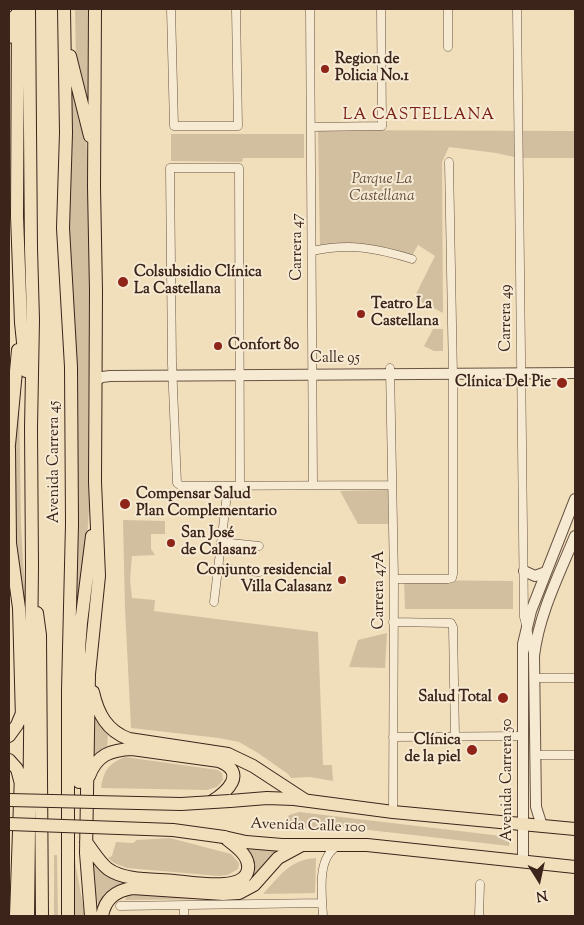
<!DOCTYPE html>
<meta charset="utf-8">
<style>
body{margin:0}
#map{position:relative;width:584px;height:925px;overflow:hidden;background:#f1dfbb;font-family:"Sorts Mill Goudy",serif}
canvas{display:block}
.frame{position:absolute;inset:0;border:10px solid #3c241b;pointer-events:none}
.north{position:absolute;left:514px;top:855px;width:50px;height:50px;-webkit-text-stroke:4px #f6ead3;paint-order:stroke;rotate:170deg;font-size:14px;font-weight:700;line-height:20px;text-align:center;color:#3c241b}
.north::after{content:'';display:block;margin:auto;width:18px;height:22px;background:#3c241b;clip-path:polygon(50% 0,100% 100%,50% 72%,0 100%)}
</style>
<div id="map">
<canvas width="584" height="925"></canvas>
<div class="frame"></div>
<div class="north">N</div>
</div>
<script>
const ctx = document.querySelector('canvas').getContext('2d');
ctx.lineJoin = 'round';
function fillPath(path, color) {
  ctx.fillStyle = color;
  ctx.fill(path, 'evenodd');
}
function trace(path, color, width, dash) {
  ctx.strokeStyle = color;
  ctx.lineWidth = width;
  ctx.lineCap = dash ? 'butt' : 'round';
  ctx.setLineDash(dash || []);
  ctx.stroke(path);
}
function write(font, color, halo, rows, align = 'center') {
  ctx.font = font + ' "Sorts Mill Goudy",serif';
  ctx.lineWidth = 4;
  ctx.setLineDash([]);
  ctx.textBaseline = 'middle';
  ctx.strokeStyle = halo;
  ctx.fillStyle = color;
  for (const [text, x, y, turn = 0] of rows) {
    ctx.save();
    ctx.translate(x, y);
    ctx.rotate((+turn || 0) * Math.PI / 180);
    ctx.textAlign = isNaN(turn) ? turn : align;
    if (halo) ctx.strokeText(text, 0, 0);
    ctx.fillText(text, 0, 0);
    ctx.restore();
  }
}
fillPath(new Path2D(`
 M75,9H90V121L76,64Z
 M70,75L86,138L87,153L90,291L88,431L90,493L88,525L79,607H76L77,400L75,321L69,236Z
 M318,130L575,131V158H519L496,153L449,147L442,162L443,313L414,298L435,256L418,245L412,256L320,248Z
 M171,134H304V158H243L242,162L171,161Z
 M433,329H443V351H434L424,346Z
 M19,396L21,525L27,626L16,549L13,467Z
 M388,490V524H358L340,491Z
 M123,520L165,521V534H151V549L155,555L132,556L130,579L132,598L155,600L154,611L318,632L323,765H332L333,781L310,777L291,778L288,774L258,753L239,742L219,738L131,728L125,608Z
 M404,580L513,581V609H405Z
 M387,633L385,668L349,667L358,640Z
 M94,713L108,733L107,748L93,758Z
 M125,757L218,770L222,773L223,780L217,787L207,790L101,788C104,770 108,764 125,757Z
 M299,812L510,837L509,846L343,827L296,829L288,824L287,820L289,815Z
 M170,838L231,854L239,863L238,869L228,875L219,876L127,868L114,863L108,858L112,856L116,842L133,843L137,840Z
 M73,842L76,867L85,916H74Z
 M247,846L278,850L247,885C256,868 258,862 247,846Z
 M54,855H57L58,916H54Z
 M93,855L132,882C113,886 110,894 99,909L93,882Z
 M316,858L315,893L263,894C281,875 289,860 316,858Z
 M132,893L228,899L125,900L128,895Z`), '#d2bfa0');
const minor = new Path2D(`
 M171,9L174,126H238L236,9
 M310,9L313,485
 M448,9V47
 M517,9L524,617L533,653
 M311,127L382,126L381,9
 M312,251C350,243 376,248 412,259
 M390,368L394,579L393,812
 M240,485L239,168H170L172,364L177,483L181,486L392,485
 M221,542L259,546
 M218,568L259,572
 M394,579H448L452,578L453,574V377L449,162
 M214,602L228,486
 M393,622L447,623H451L453,627L455,736
 M534,678H575
 M393,737L523,736
 M536,755H575
 M120,906L322,903
 M184,906V916
 M323,916C322,895 316,857 338,846
 M479,916L480,884`);
const tertiary = new Path2D(`
 M95,381L102,377L110,376L575,373
 M524,571L535,576L546,572
 M542,826L536,807L534,656C539,614 559,575 575,536
 M523,861V644L531,611L575,499`);
const primary = new Path2D(`
 M230,801L267,798L294,799L393,812L575,829
 M224,837L246,842L282,845H367L575,867`);
const trunk = new Path2D(`
 M18,9L17,216L21,323L26,371
 M64,9L66,133L63,228L71,367L72,524L68,690V916
 M9,37L15,16
 M70,56L90,136
 M9,445L18,350
 M9,448L10,543L19,608L22,719
 M37,613L40,635L42,916
 M93,692C98,714 107,731 129,739L228,754L253,766L305,800
 M9,736L17,725L22,713
 M9,760L17,769L21,784
 M89,776C97,755 110,750 132,749L219,761C248,773 227,792 211,802
 M79,782V649L81,623L92,536
 M86,842C93,851 99,862 108,869C125,881 154,879 175,881C192,882 245,893 248,869C250,855 234,845 224,837
 M16,916L21,774
 M28,916L32,566L31,428L33,320L31,248L29,9
 M91,916L86,853L89,674L99,576L95,482L96,291L94,187L95,9
 M102,916C105,899 115,891 132,888L223,894L239,893L254,885L278,858L302,845`);
trace(minor, '#695343', 9);
trace(tertiary, '#695343', 12);
trace(primary, '#3c241b', 14);
trace(trunk, '#3c241b', 14);
trace(minor, '#f6ead3', 8);
trace(tertiary, '#f6ead3', 10);
trace(primary, '#f1dfbb', 12);
trace(trunk, '#f1dfbb', 12);
const primaryBridge = new Path2D(`
 M9,800L181,804L230,801
 M9,824L173,830L224,837`);
trace(primaryBridge, '#3c241b', 14, []);
trace(primaryBridge, '#f1dfbb', 12);
for (const [x, y, r, color] of [
 [325,69,5,"#8f2418"],
 [123,282,6,"#8f2418"],
 [361,314,5,"#8f2418"],
 [218,346,5,"#8f2418"],
 [562,383,6,"#8f2418"],
 [125,504,6,"#8f2418"],
 [171,543,5,"#8f2418"],
 [342,580,5,"#8f2418"],
 [503,698,6,"#8f2418"],
 [472,750,6,"#8f2418"]
]) {
  const dot = new Path2D();
  dot.arc(x, y, r, 0, 2 * Math.PI);
  ctx.fillStyle = color;
  ctx.fill(dot);
  trace(dot, '#f6ead3', 2);
}
write('bold 15px', '#3c241b', '#f6ead3', [
 ["Region de",335,60],
 ["Policia No.1",335,77],
 ["Colsubsidio Clínica",134,273],
 ["La Castellana",134,290],
 ["Teatro La",371,305],
 ["Castellana",371,322],
 ["Confort 80",228,346],
 ["Clínica Del Pie",551,383,"right"],
 ["Compensar Salud",136,495],
 ["Plan Complementario",136,512],
 ["San José",181,534],
 ["de Calasanz",181,551],
 ["Conjunto residencial",332,571,"right"],
 ["Villa Calasanz",332,588,"right"],
 ["Salud Total",492,698,"right"],
 ["Clínica",461,741,"right"],
 ["de la piel",461,758,"right"]
], 'left');
write('italic 15px', '#624b3c', '#f6ead3', [
 ["Parque La",382,180],
 ["Castellana",382,197]
]);
write('15px', '#3c241b', '#f6ead3', [
 ["Carrera 47",298,247,-90],
 ["Carrera 49",507,318,-90],
 ["Calle 95",335,359],
 ["Avenida Carrera 45",55,462,-90],
 ["Carrera 47A",380,590,-90],
 ["Avenida Carrera 50",508,780,-90],
 ["Avenida Calle 100",308,827,2]
]);
ctx.letterSpacing = '1px';
write('16px', '#7a1f14', '#f6ead3', [
 ["LA CASTELLANA",419,116]
]);
ctx.letterSpacing = '0px';
</script>
